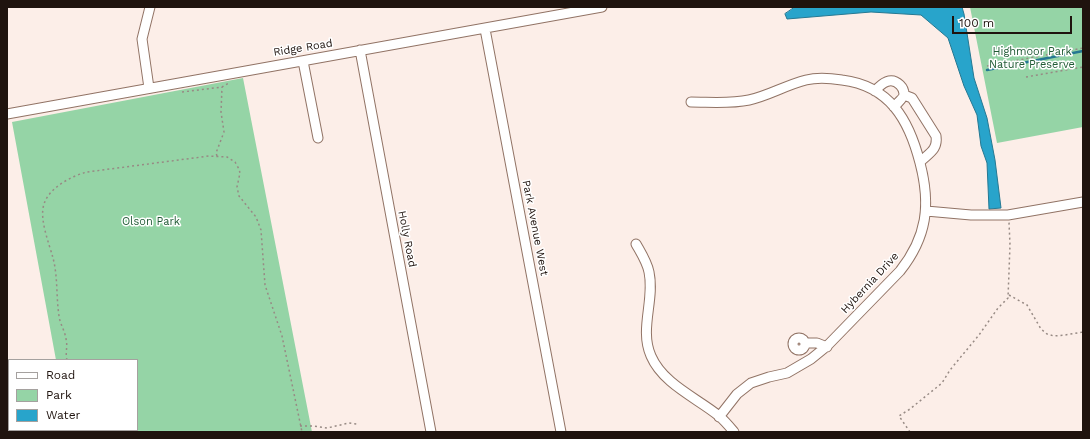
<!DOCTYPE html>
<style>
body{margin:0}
#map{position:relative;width:1090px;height:439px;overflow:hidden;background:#fceee8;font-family:"Work Sans",sans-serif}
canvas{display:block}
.frame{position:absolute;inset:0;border:8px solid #1f130e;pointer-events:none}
.legend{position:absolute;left:8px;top:359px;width:130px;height:72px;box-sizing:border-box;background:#fff;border:1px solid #a5a19f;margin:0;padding:5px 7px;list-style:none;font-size:12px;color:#1f130e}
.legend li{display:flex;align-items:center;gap:8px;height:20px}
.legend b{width:20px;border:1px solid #a5a19f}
.scale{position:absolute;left:952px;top:16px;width:120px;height:18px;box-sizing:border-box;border:2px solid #1f130e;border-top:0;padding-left:5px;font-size:12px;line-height:14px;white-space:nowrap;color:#1f130e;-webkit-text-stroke:3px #fff;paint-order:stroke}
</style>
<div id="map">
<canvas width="1090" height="439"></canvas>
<div class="frame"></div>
<ul class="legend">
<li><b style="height:5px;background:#fff"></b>Road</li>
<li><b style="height:11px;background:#95d4a6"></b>Park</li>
<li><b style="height:11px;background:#28a4cb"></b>Water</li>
</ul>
<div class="scale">100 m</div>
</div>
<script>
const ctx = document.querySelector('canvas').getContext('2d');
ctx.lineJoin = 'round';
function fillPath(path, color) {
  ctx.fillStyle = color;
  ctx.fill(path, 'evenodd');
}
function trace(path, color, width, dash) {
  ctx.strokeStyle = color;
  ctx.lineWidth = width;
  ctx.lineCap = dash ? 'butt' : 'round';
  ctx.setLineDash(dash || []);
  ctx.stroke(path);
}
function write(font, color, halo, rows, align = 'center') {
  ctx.font = font + ' "Work Sans",sans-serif';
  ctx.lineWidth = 3;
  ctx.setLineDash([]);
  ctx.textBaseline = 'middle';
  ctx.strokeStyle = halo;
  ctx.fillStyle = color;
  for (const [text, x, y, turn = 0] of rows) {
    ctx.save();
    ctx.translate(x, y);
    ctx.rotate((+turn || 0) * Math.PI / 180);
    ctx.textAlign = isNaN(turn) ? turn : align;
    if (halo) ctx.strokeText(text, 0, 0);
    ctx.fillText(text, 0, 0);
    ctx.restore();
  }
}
fillPath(new Path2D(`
 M970,7H1083V127L997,143Z
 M243,78L312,432H70V430H137V360H56L12,122Z`), '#95d4a6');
const water = new Path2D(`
 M795,7H962L964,14L974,78L987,118L995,160L1001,208L989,209L987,163L981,146L977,115L964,86L948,38L921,15L871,12L787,19L785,14Z`);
fillPath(water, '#28a4cb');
trace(water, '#257892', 1);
trace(new Path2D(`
 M987,70L1083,51`), '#257892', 2.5);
const minor = new Path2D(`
 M485,29L561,432
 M360,50L431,432
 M303,61L318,138
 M149,88L142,39L150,7
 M875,91C882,83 891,76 900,85C902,87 904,90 904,94C904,98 897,103 894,107
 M904,95L912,98L936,136C938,150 929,153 920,162
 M691,102C710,102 730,104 749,100C768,96 786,85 806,80C818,77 829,78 842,80C890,86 909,120 920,163C931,205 927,237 900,271L827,346L811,359L787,373L769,377L751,383L737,394L719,417
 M7,114L602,7
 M926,211L971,215H1008L1083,202
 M636,244C641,253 647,262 649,272C655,300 639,329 651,356C663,384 697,398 719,416C725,421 729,426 734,432
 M793 344a6 6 0 1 1 12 0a6 6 0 1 1-12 0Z
 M805,343H817L827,347`);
trace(minor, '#917365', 11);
trace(new Path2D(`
 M987,66L1083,48
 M1026,77L1083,67
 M182,92L222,87L229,83
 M217,156L216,153L224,132L221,112L222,87
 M1009,295L1027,305L1041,329L1047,334L1054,336L1065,335L1083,332
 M67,360C65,353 68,346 66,339C65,331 60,324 59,316C56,296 58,277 53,258C49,243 39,219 44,204C49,188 71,176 87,172L209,156L227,157L235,162L239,169L240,173L237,187L239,196L256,217L261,230L265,285L282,336L302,432
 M300,426H313L327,428L349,423L357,424
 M98,430L99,432
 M910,432L899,416L910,409L942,383L950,370L979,335L998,308L1008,298L1010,245L1009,222`), '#978a84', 1.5, [2, 3]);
trace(minor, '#fff', 9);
write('11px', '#1f130e', '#fff', [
 ["Ridge Road",303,48,-9],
 ["Park Avenue West",535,228,79],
 ["Holly Road",407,239,79],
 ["Hybernia Drive",870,283,-47]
]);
write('11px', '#205b35', '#fff', [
 ["Highmoor Park",1032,52],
 ["Nature Preserve",1032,65],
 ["Olson Park",151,222]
]);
</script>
